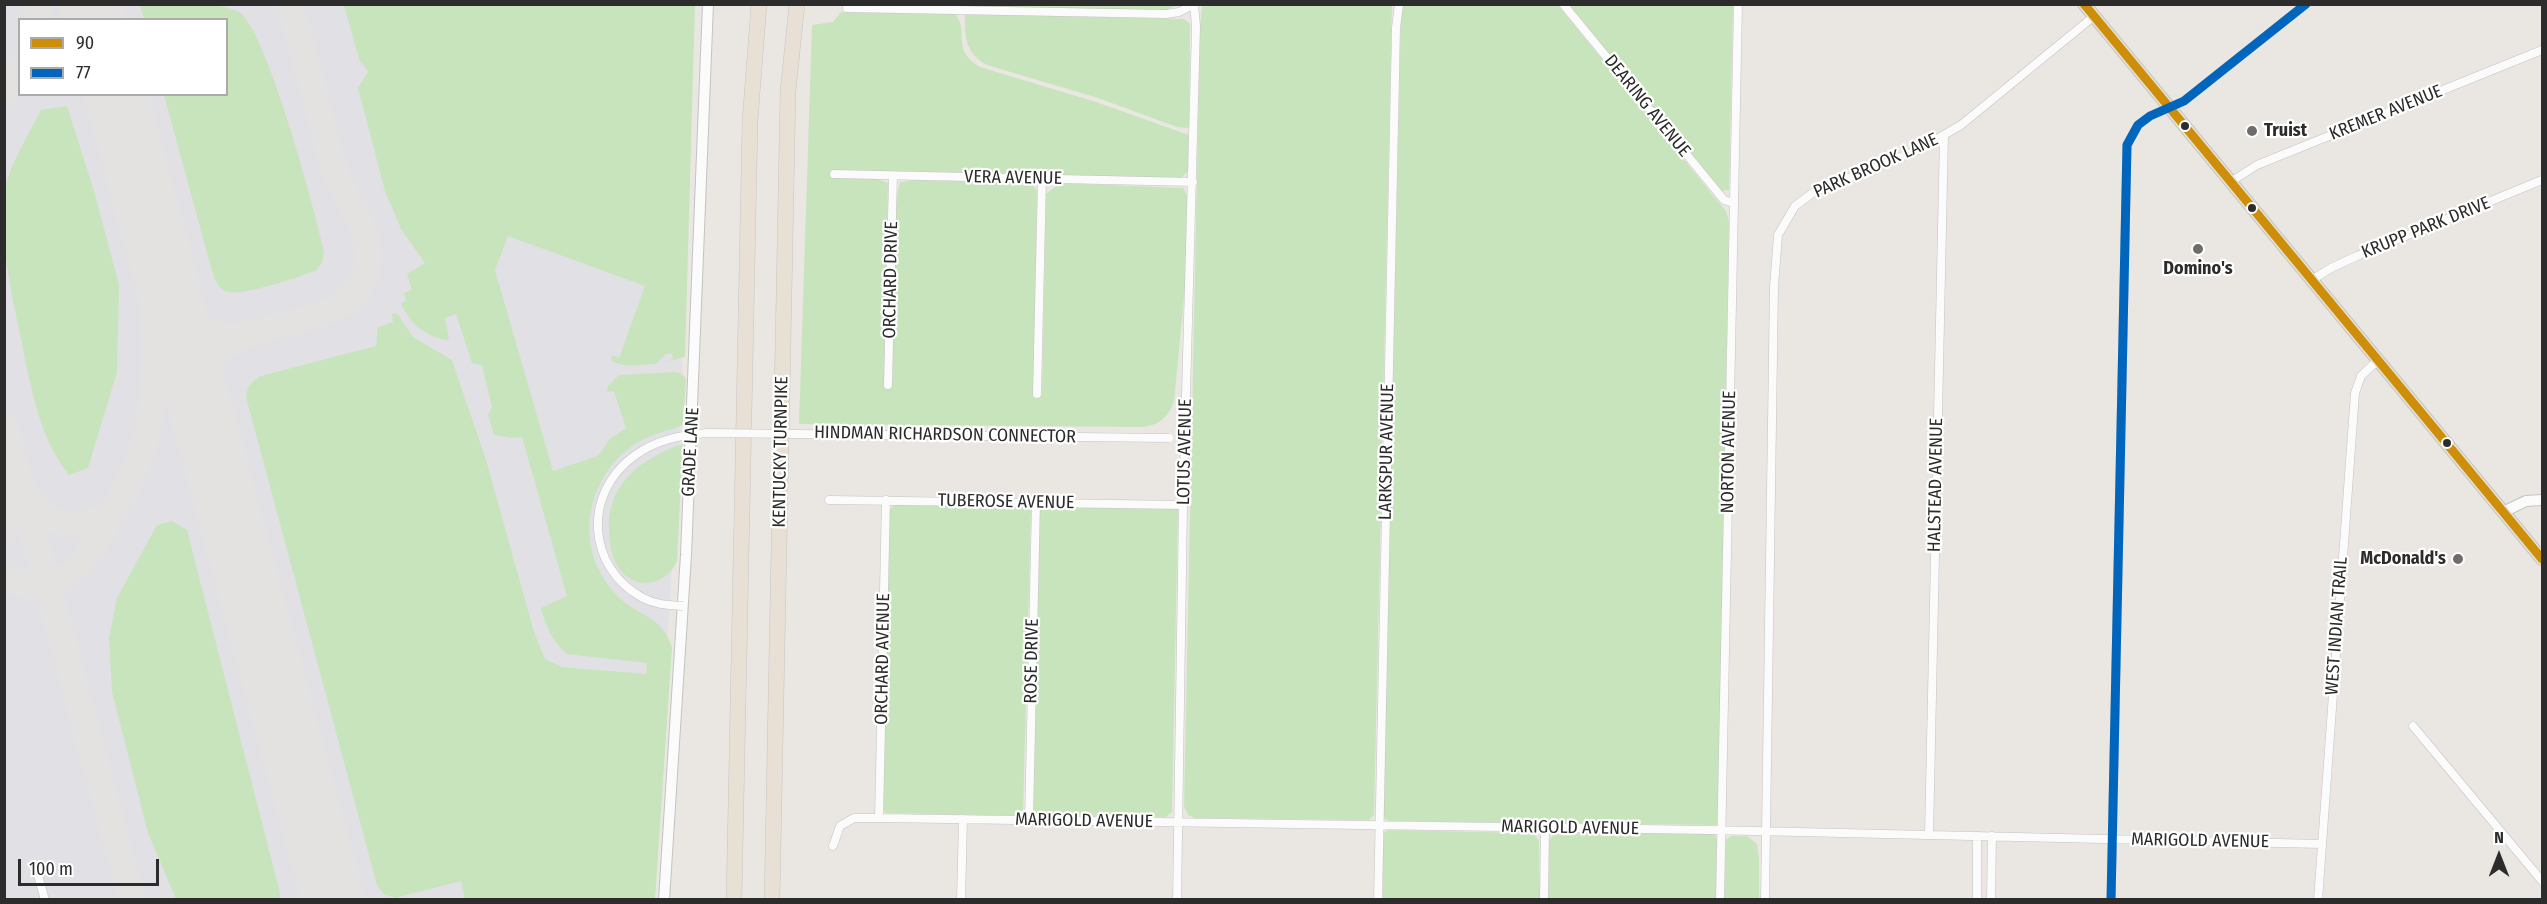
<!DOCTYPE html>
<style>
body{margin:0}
#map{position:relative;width:2547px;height:904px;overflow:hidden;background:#eae7e2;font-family:"Fira Sans Condensed",sans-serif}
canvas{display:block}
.frame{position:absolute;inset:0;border:6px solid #2c2c2c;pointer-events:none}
.legend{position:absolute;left:18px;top:18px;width:210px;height:78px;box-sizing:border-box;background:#fff;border:2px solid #ababab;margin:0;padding:8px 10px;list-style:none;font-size:18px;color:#2c2c2c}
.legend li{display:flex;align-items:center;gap:12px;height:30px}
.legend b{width:30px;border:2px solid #ababab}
.north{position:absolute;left:2469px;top:826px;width:60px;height:60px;-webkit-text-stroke:4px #fff;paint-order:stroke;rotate:0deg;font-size:16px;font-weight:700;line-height:24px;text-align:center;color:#2c2c2c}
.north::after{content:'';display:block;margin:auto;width:21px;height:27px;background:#2c2c2c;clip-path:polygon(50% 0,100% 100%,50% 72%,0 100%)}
.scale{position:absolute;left:18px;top:859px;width:141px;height:27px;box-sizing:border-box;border:3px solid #2c2c2c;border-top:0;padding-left:8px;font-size:18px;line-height:21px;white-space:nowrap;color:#2c2c2c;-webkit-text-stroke:4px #fff;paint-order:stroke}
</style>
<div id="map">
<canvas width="2547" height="904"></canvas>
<div class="frame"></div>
<ul class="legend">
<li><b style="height:8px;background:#ce8e09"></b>90</li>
<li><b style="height:8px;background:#0065bd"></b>77</li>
</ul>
<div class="north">N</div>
<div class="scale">100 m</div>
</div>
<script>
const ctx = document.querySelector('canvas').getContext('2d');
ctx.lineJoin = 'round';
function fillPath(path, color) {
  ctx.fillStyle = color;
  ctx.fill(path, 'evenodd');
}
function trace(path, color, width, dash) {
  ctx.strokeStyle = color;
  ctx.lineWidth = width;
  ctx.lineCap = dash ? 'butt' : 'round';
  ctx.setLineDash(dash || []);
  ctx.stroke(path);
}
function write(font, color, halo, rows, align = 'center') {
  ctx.font = font + ' "Fira Sans Condensed",sans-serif';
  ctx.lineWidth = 4.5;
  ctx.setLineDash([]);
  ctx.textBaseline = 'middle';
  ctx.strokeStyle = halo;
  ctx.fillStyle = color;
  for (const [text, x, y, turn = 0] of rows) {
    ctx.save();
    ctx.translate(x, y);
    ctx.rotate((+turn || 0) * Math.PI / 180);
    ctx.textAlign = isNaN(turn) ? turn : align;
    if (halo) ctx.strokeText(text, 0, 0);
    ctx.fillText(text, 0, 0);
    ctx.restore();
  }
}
fillPath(new Path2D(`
 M5,5H692L680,435L666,663L646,899L5,900ZM20,20H226V94H20Z`), '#e1e0e4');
fillPath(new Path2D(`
 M1404,4L1558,5L1726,211L1729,222L1718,825L1389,821L1383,818L1401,12Z
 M140,5C168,4 215,0 239,12C266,28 316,214 324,252L322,262L317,270C304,276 241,296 229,292C218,290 215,280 212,271L164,95L226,94V20L144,19Z
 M344,5H695L685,357L665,362L673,359L672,354H666L656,364C643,364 622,369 611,360L612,355L619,358L645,286L508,236L495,270L553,471L598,456L610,439L626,428L614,391L607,392L608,386L619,375L675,372L682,374L686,379L683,425C666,432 647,435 632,446C585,480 574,548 614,592C636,618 659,611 672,647L655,899H465L461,881L395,898L384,894L377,885L246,397C247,386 252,381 261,376L376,346L378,327L393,322L392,314L397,313L413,337L452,360L486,460L534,632L545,659L562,667L646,674L647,663L567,654C553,642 545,625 541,608L567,596L522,437L512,438L494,435L488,415L492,407L482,365L472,363L456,314L445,318L449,338L447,340C425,336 410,324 401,303L406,301L404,293L412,290L407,274L425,263L401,229L385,191L358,88L368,72L359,59Z
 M859,5H1177L1164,11Z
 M1202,5H1392L1374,815L1369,820L1195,818L1188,815L1184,806L1200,28Z
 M1567,5H1733L1729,190L1721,191Z
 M841,12L955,14C970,32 950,49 980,67L1096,102L1189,135L1188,171L1181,178L832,170V177L877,179L888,183L885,385L892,383L896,200L900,182L915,180L1031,183L1037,191L1034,396L1042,395L1046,194L1060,183L1183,188L1187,195L1186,278L1174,401C1168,418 1159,425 1142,427L799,424L812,25L833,22Z
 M990,14L1184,19L1190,24L1189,128L1177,127L1098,98L987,65C965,53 965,38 965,15Z
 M67,106L94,191L119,285L117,372L88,468L69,475C38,436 31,386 21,339C11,291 0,243 4,194C7,169 29,134 41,110Z
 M683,444L677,561C666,587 633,591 618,567C612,557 609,543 609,531C606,484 643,457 683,444Z
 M900,503L1027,506L1031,508L1023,816L886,813L883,809L888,513L893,506Z
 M1040,506L1178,509L1172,812L1166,817L1037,816L1032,811Z
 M172,521L187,530L280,893L279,899H176L148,833L112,692L109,638L117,598L157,525Z
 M1387,830L1533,833L1539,841L1540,899L1383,900V834Z
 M1562,832L1715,834L1717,840L1716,899L1548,900L1549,841L1554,834Z
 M1731,836H1747L1757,844L1759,860V899L1724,900L1726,840Z`), '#c8e4bd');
trace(new Path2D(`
 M36,20L39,4
 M4,95L20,68
 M170,296C188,323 208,339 242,336
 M200,409C201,393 201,375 211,361C248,308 364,340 368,257C369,225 344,197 334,168C328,149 324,129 319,110C309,75 300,40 290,4
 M4,424L132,900
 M26,494C45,528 89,535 115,505
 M4,531L17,507L18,486
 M4,579C52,597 77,576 100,536C114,511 129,485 139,458C171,367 148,266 137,173
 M331,891V900`), '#e4e2e0', 26);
trace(new Path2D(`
 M91,4L95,20
 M116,94L333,900`), '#e4e2e0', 63);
const street = new Path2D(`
 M1563,4L1724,200L1733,203
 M847,8L1166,14L1179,12L1195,4
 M834,174L1193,182
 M2232,181L2257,165L2542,50
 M2312,280L2331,268L2357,256L2542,180
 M888,385L893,176
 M1037,394L1042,179
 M829,500L1183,505
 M2413,726L2542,881
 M879,818L886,500
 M1029,820L1036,502
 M1929,835L1944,135
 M833,846L840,826L854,818H879L1710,830L2322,844
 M37,872L45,900
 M961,900L963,819
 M1177,900L1183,505L1196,26L1194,4
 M1378,900L1396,28L1399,4
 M1544,900L1545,828
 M1720,900L1738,4
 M1765,900L1774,287L1778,235L1795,206L1814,192L1918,150L1961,125L2093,17
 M1977,900V836
 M1991,900L1992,836
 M2111,900L2127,145L2138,125L2150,116L2184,101L2306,4
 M2318,900L2355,393L2361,376L2378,360`);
const secondary = new Path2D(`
 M2503,512L2526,501L2542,500
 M664,900L686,555L708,4`);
const primary = new Path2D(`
 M2084,4L2542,559`);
const highway = new Path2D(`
 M734,900L750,121L759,4
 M772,900L788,91L797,4`);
trace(street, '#c3c3c3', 9);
trace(secondary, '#c3c3c3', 12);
trace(primary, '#c6c4c2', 14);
trace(highway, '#c6c4c2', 16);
trace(street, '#fcfbfb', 8);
trace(secondary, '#fcfbfb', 10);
trace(primary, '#e6e4d5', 12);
trace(highway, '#e8e0d5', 15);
const streetBridge = new Path2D(`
 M683,606C669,605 656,605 643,598C587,568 582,494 634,456C656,440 680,435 707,433L1169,438`);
trace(streetBridge, '#c3c3c3', 9, []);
trace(streetBridge, '#fcfbfb', 8);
trace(new Path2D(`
 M2084,4L2542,559`), '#ce8e09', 9);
trace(new Path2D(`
 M2111,900L2127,145L2138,125L2150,116L2184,101L2306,4`), '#0065bd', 9);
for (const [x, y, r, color] of [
 [2185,126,5,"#2c2c2c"],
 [2252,131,6,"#6e6d6c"],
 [2252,208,5,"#2c2c2c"],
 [2198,249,6,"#6e6d6c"],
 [2447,443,5,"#2c2c2c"],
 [2458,559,6,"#6e6d6c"]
]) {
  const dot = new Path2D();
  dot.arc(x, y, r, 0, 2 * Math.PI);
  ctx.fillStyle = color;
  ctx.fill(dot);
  trace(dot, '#fff', 2);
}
write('18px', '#2c2c2c', '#fff', [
 ["DEARING AVENUE",1647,106,51],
 ["KREMER AVENUE",2386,113,-22],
 ["PARK BROOK LANE",1876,166,-24],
 ["VERA AVENUE",1013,178,1],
 ["KRUPP PARK DRIVE",2426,228,-22],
 ["ORCHARD DRIVE",891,280,-89],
 ["HINDMAN RICHARDSON CONNECTOR",945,435,1],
 ["GRADE LANE",691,452,-87],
 ["KENTUCKY TURNPIKE",781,452,-89],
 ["LOTUS AVENUE",1185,452,-89],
 ["LARKSPUR AVENUE",1387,452,-89],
 ["NORTON AVENUE",1729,452,-89],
 ["HALSTEAD AVENUE",1936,485,-89],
 ["TUBEROSE AVENUE",1006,502,1],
 ["WEST INDIAN TRAIL",2337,626,-86],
 ["ORCHARD AVENUE",883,659,-89],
 ["ROSE DRIVE",1032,661,-89],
 ["MARIGOLD AVENUE",1084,821,1],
 ["MARIGOLD AVENUE",1570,828,1],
 ["MARIGOLD AVENUE",2200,841,1]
]);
write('bold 18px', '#2c2c2c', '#fff', [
 ["Truist",2264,131],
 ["Domino's",2198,269,"center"],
 ["McDonald's",2446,559,"right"]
], 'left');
</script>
